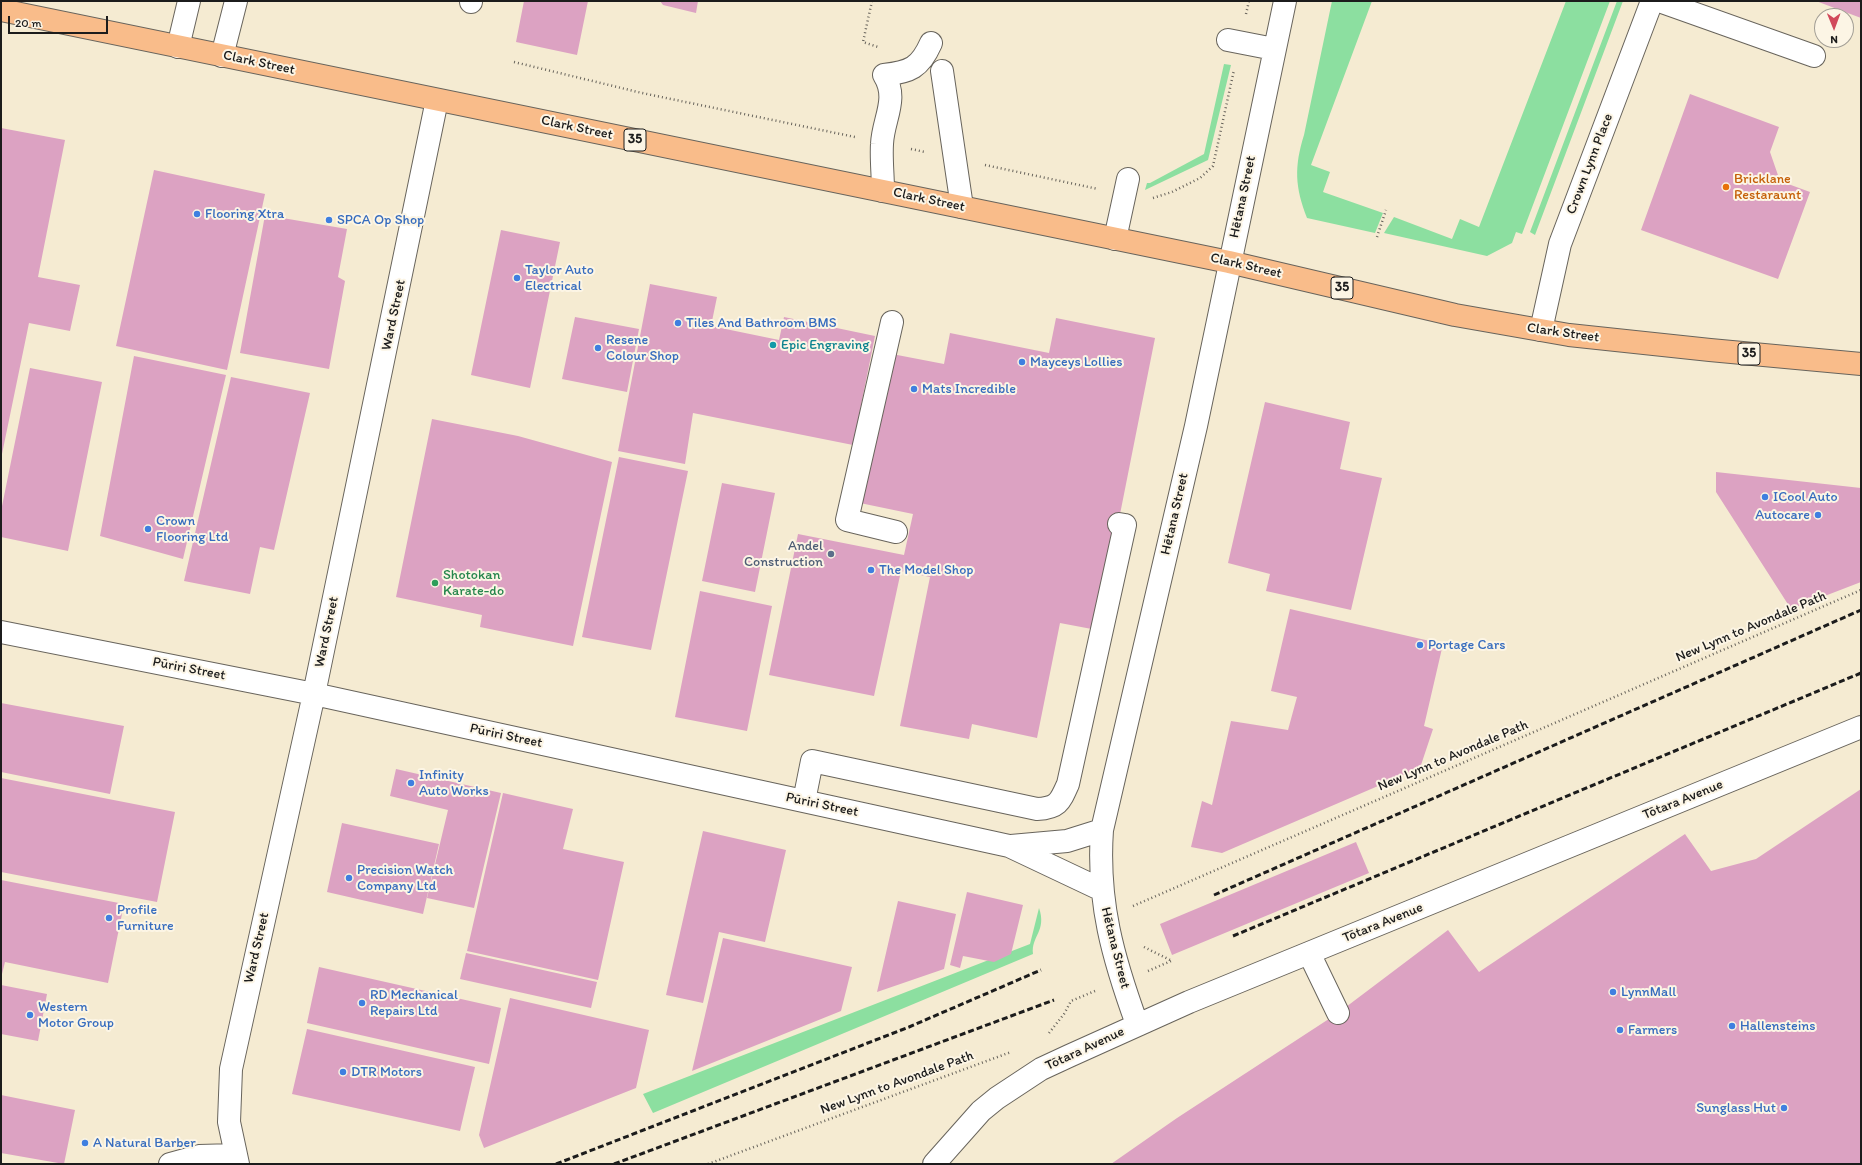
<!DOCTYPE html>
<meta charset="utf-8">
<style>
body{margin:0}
#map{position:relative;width:1862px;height:1165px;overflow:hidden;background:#f5ebd2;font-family:Itim,sans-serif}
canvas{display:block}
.frame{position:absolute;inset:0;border:2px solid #1c1c1c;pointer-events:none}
.north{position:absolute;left:1814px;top:8px;width:40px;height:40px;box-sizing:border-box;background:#fcf5e5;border:1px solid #a29e95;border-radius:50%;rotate:179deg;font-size:11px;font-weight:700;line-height:16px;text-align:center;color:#1c1c1c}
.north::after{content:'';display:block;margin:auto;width:14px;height:18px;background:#d1495b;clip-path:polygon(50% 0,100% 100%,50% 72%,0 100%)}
.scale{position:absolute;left:8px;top:16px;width:100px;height:18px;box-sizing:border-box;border:2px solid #1c1c1c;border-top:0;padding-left:5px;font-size:12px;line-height:14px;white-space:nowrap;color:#1c1c1c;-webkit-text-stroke:3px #fcf5e5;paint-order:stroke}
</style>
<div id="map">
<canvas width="1862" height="1165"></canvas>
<div class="frame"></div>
<div class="north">N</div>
<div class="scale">20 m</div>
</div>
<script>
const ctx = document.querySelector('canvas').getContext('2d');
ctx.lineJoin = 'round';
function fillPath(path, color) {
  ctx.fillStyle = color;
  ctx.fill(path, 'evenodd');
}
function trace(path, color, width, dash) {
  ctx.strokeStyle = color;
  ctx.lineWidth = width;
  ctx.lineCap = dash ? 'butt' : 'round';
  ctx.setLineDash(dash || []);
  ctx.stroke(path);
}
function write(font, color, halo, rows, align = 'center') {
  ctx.font = font + ' Itim,sans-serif';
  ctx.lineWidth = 4;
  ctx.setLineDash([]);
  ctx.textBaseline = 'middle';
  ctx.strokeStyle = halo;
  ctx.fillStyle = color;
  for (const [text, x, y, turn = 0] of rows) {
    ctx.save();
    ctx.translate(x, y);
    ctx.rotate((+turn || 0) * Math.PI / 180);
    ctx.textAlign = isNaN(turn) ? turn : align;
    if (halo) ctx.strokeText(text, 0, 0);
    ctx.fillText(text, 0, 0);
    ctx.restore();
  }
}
fillPath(new Path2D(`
 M1332,1H1372L1311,165L1330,172L1323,192L1383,213L1375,233L1307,218C1295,187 1294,167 1304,135Z
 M1566,1H1610L1522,234L1516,232L1512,243L1487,256L1384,233L1394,217L1452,239L1460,219L1479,227Z
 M1617,1H1623L1535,235L1530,232Z
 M1224,64L1231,65L1208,160L1145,190L1147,183H1150L1204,154Z
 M1039,908C1047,931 1031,936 1033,954L653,1113L643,1094L1030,944Z`), '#8cdfa0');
fillPath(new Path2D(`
 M524,1H588L577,55L516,42Z
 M660,1H698L696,13L663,5Z
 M1816,1H1861V18Z
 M1690,94L1779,127L1770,152L1780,181L1810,192L1778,279L1641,230Z
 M1,128L65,140L38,277L80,285L70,331L29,323L2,454Z
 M154,170L265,194L227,370L116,346Z
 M265,215L347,229L338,277L345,281L329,369L240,353Z
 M501,230L560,242L530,388L471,375Z
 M650,284L717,297L711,326L779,340L784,317L875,336L853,445L693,413L685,464L618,451Z
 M575,317L639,329L627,392L562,379Z
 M1056,318L1155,338L1097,630L1060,623L1037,738L972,724L969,739L900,726L930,577L901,571L874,696L769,675L798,534L904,555L913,514L860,503L892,354L944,364L950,333L1049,353Z
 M134,356L226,375L183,559L100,536Z
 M30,368L102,382L68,551L1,537V511Z
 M231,377L310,393L274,550L260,547L250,594L184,581Z
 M1265,402L1350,422L1340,469L1382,478L1351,610L1266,591L1270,574L1228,563Z
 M432,419L518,436L612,462L573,646L480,627L482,615L396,597Z
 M619,457L688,471L651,650L582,637Z
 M1716,472L1861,488V582L1791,609L1716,492Z
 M722,483L775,493L755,592L702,581Z
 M700,591L772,606L747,731L675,717Z
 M1290,609L1443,644L1424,726L1433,729L1420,768L1222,853L1191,847L1202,801L1212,805L1231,721L1288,730L1297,697L1271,691Z
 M1,703L124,726L110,794L1,772Z
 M396,769L501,793L474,908L427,898L448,810L390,796Z
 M1,778L175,812L157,902L1,872Z
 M1861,789V1164H1111L1177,1118L1338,1013L1448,930L1479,972L1685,834L1711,871L1756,859Z
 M503,793L573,809L563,849L624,862L598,980L467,951Z
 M342,823L439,844L423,914L327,892Z
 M703,831L786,850L765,942L719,932L703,1003L666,995Z
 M1356,842L1369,873L1172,955L1160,924Z
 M1,880L124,904L108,983L5,962L1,978Z
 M967,892L1023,905L1011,954L994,962L963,956L960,968L950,965Z
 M898,901L956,914L944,969L877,992Z
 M723,938L852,967L841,1011L692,1071Z
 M466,953L597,982L591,1008L460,979Z
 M319,967L501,1008L489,1064L307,1023Z
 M1,985L47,994L38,1041L1,1034Z
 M510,998L649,1030L636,1088L484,1148L479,1135Z
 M307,1029L475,1067L460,1131L292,1094Z
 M1,1095L75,1110L64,1164L1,1153Z`), '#dca2c2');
const minor = new Path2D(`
 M471,1V2
 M1659,1L1814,56
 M1228,40L1274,49
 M178,47L189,1
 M222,56L236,1
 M942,71L962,207
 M883,191C883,175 881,159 882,144C883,119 899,99 884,75C910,72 920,68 931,43
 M1115,239L1128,179
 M892,322L847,520L896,532
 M1541,330L1560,244L1652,1
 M1,632L314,694L1009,846L1102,890
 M804,801L812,761L1037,809C1058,808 1060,802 1068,784L1125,525L1119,524
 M1011,846L1067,841L1102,830
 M1309,953L1338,1013
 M1137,1024C1113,958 1097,902 1102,830L1196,426L1285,1
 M170,1164L199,1156L235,1155
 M238,1164L229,1122L231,1069L314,694L437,100
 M934,1164L981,1111L997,1098L1041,1069L1069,1056L1189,1002L1861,727`);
const major = new Path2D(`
 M1,10L1229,262L1455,315L1569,335L1710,350L1861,364`);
trace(minor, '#68645c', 24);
trace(major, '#68645c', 24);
trace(new Path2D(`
 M872,1L863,42L878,47
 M1246,14L1249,1
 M514,62L642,93L855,137
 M911,149L925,152
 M985,165L1098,189
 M1153,198L1172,192L1200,178L1213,166L1234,70
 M1377,237L1386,210
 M1133,906L1861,590
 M1144,947L1172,961
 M1148,971L1171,961
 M1049,1033L1064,1014L1071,1001L1095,991
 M708,1164L1011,1052`), '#68645c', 2.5, [1, 3]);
trace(minor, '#fff', 22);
trace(major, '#f9bc8a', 22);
trace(new Path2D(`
 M1214,895L1861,610
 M1233,936L1861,673
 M556,1164L909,1027L1041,970
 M614,1164L1054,1000`), '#1c1c1c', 3, [6, 3]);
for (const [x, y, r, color] of [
 [1726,187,4,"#e8710a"],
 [197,214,4,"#3f7fe0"],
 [329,220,4,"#3f7fe0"],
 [517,278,4,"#3f7fe0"],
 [678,323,4,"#3f7fe0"],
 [773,345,4,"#0f9aa8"],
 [598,348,4,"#3f7fe0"],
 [1022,362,4,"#3f7fe0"],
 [914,389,4,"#3f7fe0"],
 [1765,497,4,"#3f7fe0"],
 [1818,515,4,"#3f7fe0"],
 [148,529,4,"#3f7fe0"],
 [831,554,4,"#5c6f8a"],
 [871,570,4,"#3f7fe0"],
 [435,583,4,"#2e9e5b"],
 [1420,645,4,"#3f7fe0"],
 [411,783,4,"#3f7fe0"],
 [349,878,4,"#3f7fe0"],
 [109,918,4,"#3f7fe0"],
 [1613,992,4,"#3f7fe0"],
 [362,1003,4,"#3f7fe0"],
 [30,1015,4,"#3f7fe0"],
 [1732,1026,4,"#3f7fe0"],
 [1620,1030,4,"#3f7fe0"],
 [343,1072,4,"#3f7fe0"],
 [1784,1108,4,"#3f7fe0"],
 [85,1143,4,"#3f7fe0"]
]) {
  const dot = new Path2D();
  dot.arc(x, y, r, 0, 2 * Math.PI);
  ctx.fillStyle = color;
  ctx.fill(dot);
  trace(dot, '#fcf5e5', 1.5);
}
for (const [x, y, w] of [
 [635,140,22],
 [1342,288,22],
 [1749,354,22]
]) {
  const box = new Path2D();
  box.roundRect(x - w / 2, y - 11, w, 22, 3);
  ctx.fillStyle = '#fcf5e5';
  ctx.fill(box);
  trace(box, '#1c1c1c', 1);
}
write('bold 13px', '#1c1c1c', null, [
 ["35",635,140],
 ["35",1342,288],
 ["35",1749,354]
]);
write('14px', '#1c1c1c', '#fcf5e5', [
 ["Clark Street",259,63,12],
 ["Clark Street",577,128,12],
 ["Crown Lynn Place",1590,164,-69],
 ["Hētana Street",1243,197,-78],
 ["Clark Street",929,200,12],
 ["Clark Street",1246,266,13],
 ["Ward Street",394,315,-78],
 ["Clark Street",1563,333,8],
 ["Hētana Street",1175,514,-77],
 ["New Lynn to Avondale Path",1751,627,-23],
 ["Ward Street",327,632,-78],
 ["Pūriri Street",189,669,11],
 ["Pūriri Street",506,736,12],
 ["New Lynn to Avondale Path",1453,756,-23],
 ["Tōtara Avenue",1683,800,-22],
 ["Pūriri Street",822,805,12],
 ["Tōtara Avenue",1383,923,-22],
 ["Ward Street",257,948,-77],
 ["Hētana Street",1115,948,76],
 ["Tōtara Avenue",1085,1049,-25],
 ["New Lynn to Avondale Path",897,1083,-20]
]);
write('14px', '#c56008', '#fcf5e5', [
 ["Bricklane",1734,179],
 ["Restaraunt",1734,195]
], 'left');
write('14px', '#366cbe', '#fcf5e5', [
 ["Flooring Xtra",205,214],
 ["SPCA Op Shop",337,220],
 ["Taylor Auto",525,270],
 ["Electrical",525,286],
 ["Tiles And Bathroom BMS",686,323],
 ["Resene",606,340],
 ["Colour Shop",606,356],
 ["Mayceys Lollies",1030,362],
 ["Mats Incredible",922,389],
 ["ICool Auto",1773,497],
 ["Autocare",1810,515,"right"],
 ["Crown",156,521],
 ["Flooring Ltd",156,537],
 ["The Model Shop",879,570],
 ["Portage Cars",1428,645],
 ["Infinity",419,775],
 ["Auto Works",419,791],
 ["Precision Watch",357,870],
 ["Company Ltd",357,886],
 ["Profile",117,910],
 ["Furniture",117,926],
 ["LynnMall",1621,992],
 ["RD Mechanical",370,995],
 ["Repairs Ltd",370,1011],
 ["Western",38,1007],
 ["Motor Group",38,1023],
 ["Hallensteins",1740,1026],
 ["Farmers",1628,1030],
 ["DTR Motors",351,1072],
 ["Sunglass Hut",1776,1108,"right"],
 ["A Natural Barber",93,1143]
], 'left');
write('14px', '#0d838f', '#fcf5e5', [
 ["Epic Engraving",781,345]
], 'left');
write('14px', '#4e5e75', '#fcf5e5', [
 ["Andel",823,546],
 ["Construction",823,562]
], 'right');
write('14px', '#27864d', '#fcf5e5', [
 ["Shotokan",443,575],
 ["Karate-do",443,591]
], 'left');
</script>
